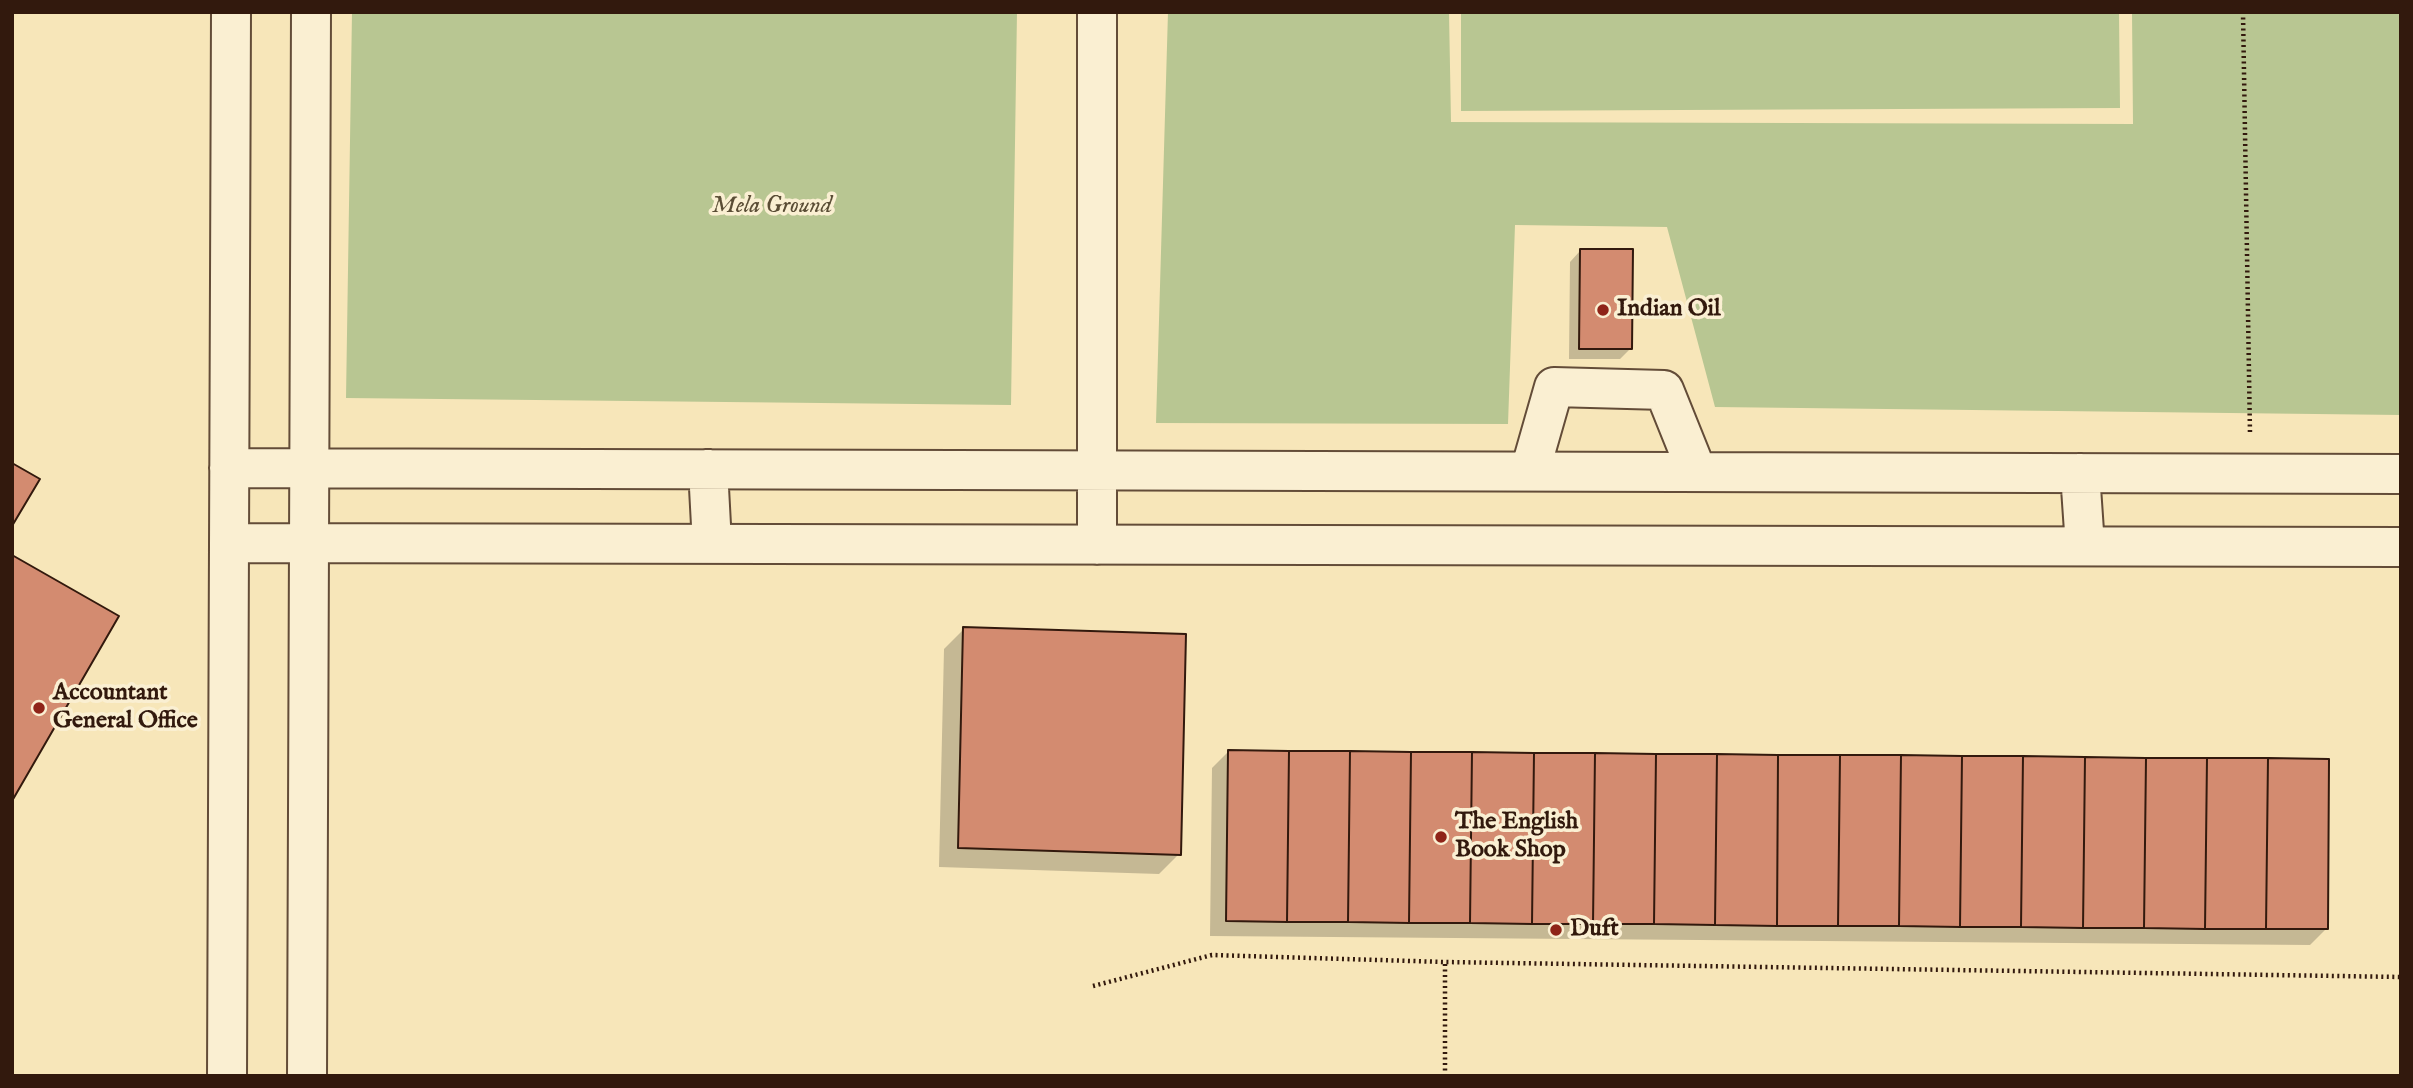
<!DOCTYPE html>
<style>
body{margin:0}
#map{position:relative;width:2413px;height:1088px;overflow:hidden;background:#f7e6b9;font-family:"IM FELL English",serif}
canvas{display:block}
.frame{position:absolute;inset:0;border:14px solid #32190d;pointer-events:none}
</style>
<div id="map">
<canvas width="2413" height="1088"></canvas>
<div class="frame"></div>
</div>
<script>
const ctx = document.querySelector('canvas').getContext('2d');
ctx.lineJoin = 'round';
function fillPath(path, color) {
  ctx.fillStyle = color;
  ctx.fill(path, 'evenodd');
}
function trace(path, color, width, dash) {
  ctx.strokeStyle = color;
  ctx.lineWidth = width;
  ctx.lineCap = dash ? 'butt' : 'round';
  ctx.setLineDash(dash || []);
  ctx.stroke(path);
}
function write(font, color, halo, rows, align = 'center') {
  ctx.font = font + ' "IM FELL English",serif';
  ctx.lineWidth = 7;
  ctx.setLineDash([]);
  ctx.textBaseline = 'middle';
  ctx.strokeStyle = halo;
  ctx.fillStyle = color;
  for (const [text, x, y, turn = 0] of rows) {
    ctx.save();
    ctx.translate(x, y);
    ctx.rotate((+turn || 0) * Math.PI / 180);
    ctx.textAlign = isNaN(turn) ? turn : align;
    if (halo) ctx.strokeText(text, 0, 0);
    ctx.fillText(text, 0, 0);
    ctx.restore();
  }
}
fillPath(new Path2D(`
 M352,12H1017L1011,405L346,398Z
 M1168,12H1449L1451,122L2133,124L2132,12H2401V415L1715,407L1667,227L1515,225L1508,424L1156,423Z
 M1461,12H2119L2120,108L1461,111Z`), '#b8c692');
fillPath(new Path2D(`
 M1580,251L1631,348L1620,359H1569L1570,262Z
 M964,629L1179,854L1159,874L939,867L944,649Z
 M1228,752L2326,929L2310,945L1210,936L1212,768Z`), '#0003');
const building = new Path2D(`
 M1580,249H1633L1632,349H1579Z
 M12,463L40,479L12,526Z
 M12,555L119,616L12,801Z
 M963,627L1186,634L1181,855L958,848Z
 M1228,750L1289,751L1287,922L1226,921Z
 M1289,751H1350L1348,922H1287Z
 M1350,751L1411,752L1409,923L1348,922Z
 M1411,752H1472L1470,923H1409Z
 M1472,752L1534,753L1532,924L1470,923Z
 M1534,753H1595L1593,924H1532Z
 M1595,753L1656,754L1654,924H1593Z
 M1656,754H1717L1715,925L1654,924Z
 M1717,754L1778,755L1777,926L1715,925Z
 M1778,755H1840L1838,926H1777Z
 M1840,755H1901L1899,926H1838Z
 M1901,755L1962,756L1960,927L1899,926Z
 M1962,756H2023L2021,927H1960Z
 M2023,756L2085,757L2083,928L2021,927Z
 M2085,757L2146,758L2144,928H2083Z
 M2146,758H2207L2205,929L2144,928Z
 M2207,758H2268L2266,929H2205Z
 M2268,758L2329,759L2328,929H2266Z`);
fillPath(building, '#d38b70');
trace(building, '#32190d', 2);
const minor = new Path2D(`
 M229,468L2401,474
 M708,469L712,544
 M1530,471L1554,387L1664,390L1697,472
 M2080,473L2085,546
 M229,543L2401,547
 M1097,545V12
 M227,1076L231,12
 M307,1076L311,12`);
trace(minor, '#634c38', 42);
trace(new Path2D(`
 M2243,12L2250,434
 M1093,986L1212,955L1445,962L2401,977
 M1445,1076V962`), '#32190d', 4.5, [2, 3.5]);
trace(minor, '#faefd2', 38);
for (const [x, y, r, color] of [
 [1603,310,7,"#8f2418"],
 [39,708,7,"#8f2418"],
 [1441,837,7,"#8f2418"],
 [1556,930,7,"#8f2418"]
]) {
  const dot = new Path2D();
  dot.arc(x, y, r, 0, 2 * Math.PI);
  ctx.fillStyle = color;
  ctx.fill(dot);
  trace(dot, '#faefd2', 2.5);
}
write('italic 24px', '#5a4d35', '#faefd2', [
 ["Mela Ground",772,207]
]);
write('bold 24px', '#32190d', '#faefd2', [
 ["Indian Oil",1617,310],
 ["Accountant",53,694],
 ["General Office",53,722],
 ["The English",1455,823],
 ["Book Shop",1455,851],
 ["Duft",1570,930]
], 'left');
</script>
